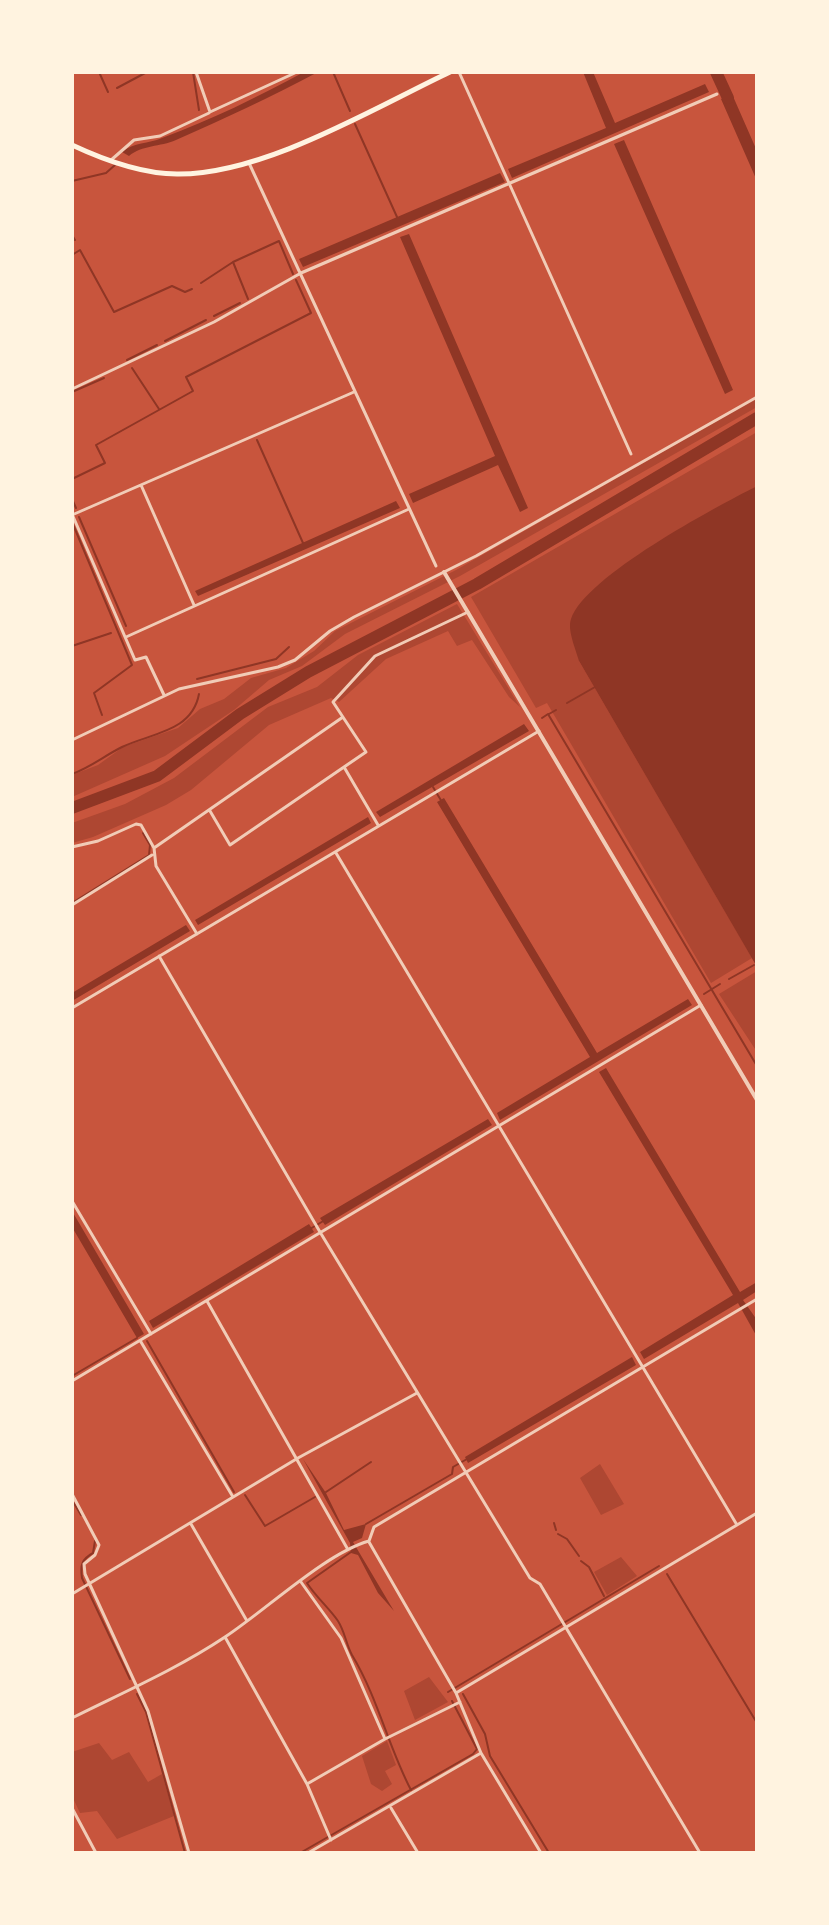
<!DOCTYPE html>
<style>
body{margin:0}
#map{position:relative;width:829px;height:1925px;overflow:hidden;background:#c8553d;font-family:Commissioner,sans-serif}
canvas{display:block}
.frame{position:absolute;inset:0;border:74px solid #fff3e0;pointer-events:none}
</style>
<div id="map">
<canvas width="829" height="1925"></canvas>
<div class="frame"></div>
</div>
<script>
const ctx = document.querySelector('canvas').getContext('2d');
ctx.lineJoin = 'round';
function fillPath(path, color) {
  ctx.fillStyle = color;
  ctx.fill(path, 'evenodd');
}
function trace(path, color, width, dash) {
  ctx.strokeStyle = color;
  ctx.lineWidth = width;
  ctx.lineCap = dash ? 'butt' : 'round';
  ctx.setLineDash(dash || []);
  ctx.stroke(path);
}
fillPath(new Path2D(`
 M757,398V407L460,576L345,634L302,666L269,680L234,710L165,756L72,797V775L98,765L123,747L178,728L200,709L224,699L251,678L286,668L314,651L335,631L456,570Z
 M757,432V486L616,571L579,661L752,958L711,983L547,703L536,708L471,597Z
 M457,604L520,707L509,697L472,640L457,646L448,631L386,659L339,702L331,698L269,725L191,790L166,805L93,837L72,843V823L125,804L174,778L268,707L317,687L358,655Z
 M757,971V1052L719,994Z
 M600,1464L624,1504L601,1515L580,1478Z
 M621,1557L637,1576L607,1595L594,1572Z
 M429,1677L448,1702L415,1720L404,1691Z
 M387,1741L396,1765L385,1771L392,1784L382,1791L371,1784L362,1756Z
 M99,1743L112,1760L129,1752L148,1782L162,1774L174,1816L117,1839L97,1811L80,1813L72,1796V1752Z`), '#ae4732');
fillPath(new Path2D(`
 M304,72H318C271,97 224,119 176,140C160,147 142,145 129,156L122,152C134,142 148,144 162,138C211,120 258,97 304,72Z
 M583,72H593L615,123L705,84L709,92L512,178L508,169L606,128Z
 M724,84L729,95L732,94L757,151V181L721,99L725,97L720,86Z
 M624,140L733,390L725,394L614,144Z
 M500,173L505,182L303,267L299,259Z
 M409,234L528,508L520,512L498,465L413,503L409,494L495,456L400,237Z
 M757,486V967L579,661C576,650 567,630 571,619C586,576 714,508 757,486Z
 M396,501L400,508L198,596L195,591Z
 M524,724L529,731L380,817L376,812Z
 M444,798L597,1053L688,999L692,1005L500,1120L497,1113L590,1057L437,802Z
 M368,817L371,823L198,925L195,920Z
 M186,925L190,931L72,1001V993Z
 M606,1068L740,1292L757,1282V1291L743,1300L757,1320V1337L738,1303L644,1359L640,1352L733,1295L599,1072Z
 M488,1119L492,1125L325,1225L320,1218Z
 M72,1211L144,1334L137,1338L72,1227Z
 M309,1224L314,1232L153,1328L149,1321Z
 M632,1357L636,1365L468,1463L465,1457Z
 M303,1459L326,1493L344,1530L366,1524L362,1538L353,1542L394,1611L378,1593L358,1555L351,1553L350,1543Z`), '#8f3625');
trace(new Path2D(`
 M99,72L108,92
 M193,72L199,110
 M333,72L350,111
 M117,88L147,72
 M355,124L397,217
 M72,181L106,173L115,165
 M72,235L75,240
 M72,255L80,250L114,312L172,286L185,292L192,289
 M201,283L233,262
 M248,299L233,262L279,241L293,274
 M214,316L240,303
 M165,341L206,320
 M127,360L157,345
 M132,368L159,409
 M72,392L104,378
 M257,440L303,543
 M72,479L105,463L96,445L193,391L186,377L311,313L296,280
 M72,499L76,508
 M79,517L126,626
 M72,522L132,665L94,693L102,715
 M72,646L111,633
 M197,679L276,659L289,647
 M567,703L595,687
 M549,714L556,710
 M542,718L548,714L757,1066
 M72,774C91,767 104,756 122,747C151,733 192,732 199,694
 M433,787L442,802
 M72,903L149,855L150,845L143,833
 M729,979L754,965
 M704,994L720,984
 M310,1229L325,1220
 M147,1341L234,1492
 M72,1376L137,1338
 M326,1492L371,1462
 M245,1495L265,1526L315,1497
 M72,1500L81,1515
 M554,1523L556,1530
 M366,1524L452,1474L453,1467L467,1459
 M558,1534L567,1539L579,1556
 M95,1541L93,1553C82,1559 80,1565 82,1578L130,1679
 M351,1552L307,1583C316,1597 329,1608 338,1621C345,1632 346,1644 352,1655C378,1698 388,1746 411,1790
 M581,1561L589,1567L604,1596
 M667,1574L757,1723
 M448,1692L659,1566
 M137,1694L146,1712L185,1853
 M463,1694L485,1734L490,1756L549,1853
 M300,1853L473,1754L477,1749L452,1701`), '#8f3625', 2);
trace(new Path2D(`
 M716,72L728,98
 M72,808L157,776L240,714L308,672L477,584L757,418`), '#8f3625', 12);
trace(new Path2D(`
 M196,72L210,112L297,72
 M459,72L631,454
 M110,161L134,140L160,136L209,113
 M249,163L436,566
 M72,389L214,322L301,273L717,94
 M141,485L194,605
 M72,514L135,660L146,657L164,695
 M72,515L354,392
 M126,637L409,509
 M72,740L179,689L278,667L295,660L330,631L354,617L476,556L757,397
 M210,811L230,845L344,767
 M378,825L344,767L366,752L333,702L375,656L468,612
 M72,847L98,841L136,824L141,825L154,848
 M336,853L737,1525
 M72,905L152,855
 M197,934L156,866L154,848L343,717
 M159,956L320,1232L530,1578L540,1584L700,1853
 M72,1008L539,731
 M72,1201L151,1334
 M207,1301L347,1548
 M141,1342L233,1497
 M72,1381L701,1005
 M72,1494L99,1545L95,1555L84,1564L85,1574L148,1711L189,1853
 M191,1524L247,1621
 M369,1541L374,1527L757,1299
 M369,1542L456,1693L481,1753L541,1853
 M301,1582L341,1638L385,1739L307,1784
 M72,1594L298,1458L417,1393
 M225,1637L307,1784L331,1840
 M456,1693L757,1513
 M72,1718C124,1692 177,1669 225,1637C266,1610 326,1553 369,1541
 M385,1739L460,1702
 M72,1808L96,1853
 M391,1808L418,1853
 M308,1853L481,1753`), '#f1ccb7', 3);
trace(new Path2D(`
 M444,572L757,1100`), '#f1ccb7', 4);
trace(new Path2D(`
 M72,145C104,160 141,174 177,174C263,175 372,109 450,72`), '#fff3e0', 5);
</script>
